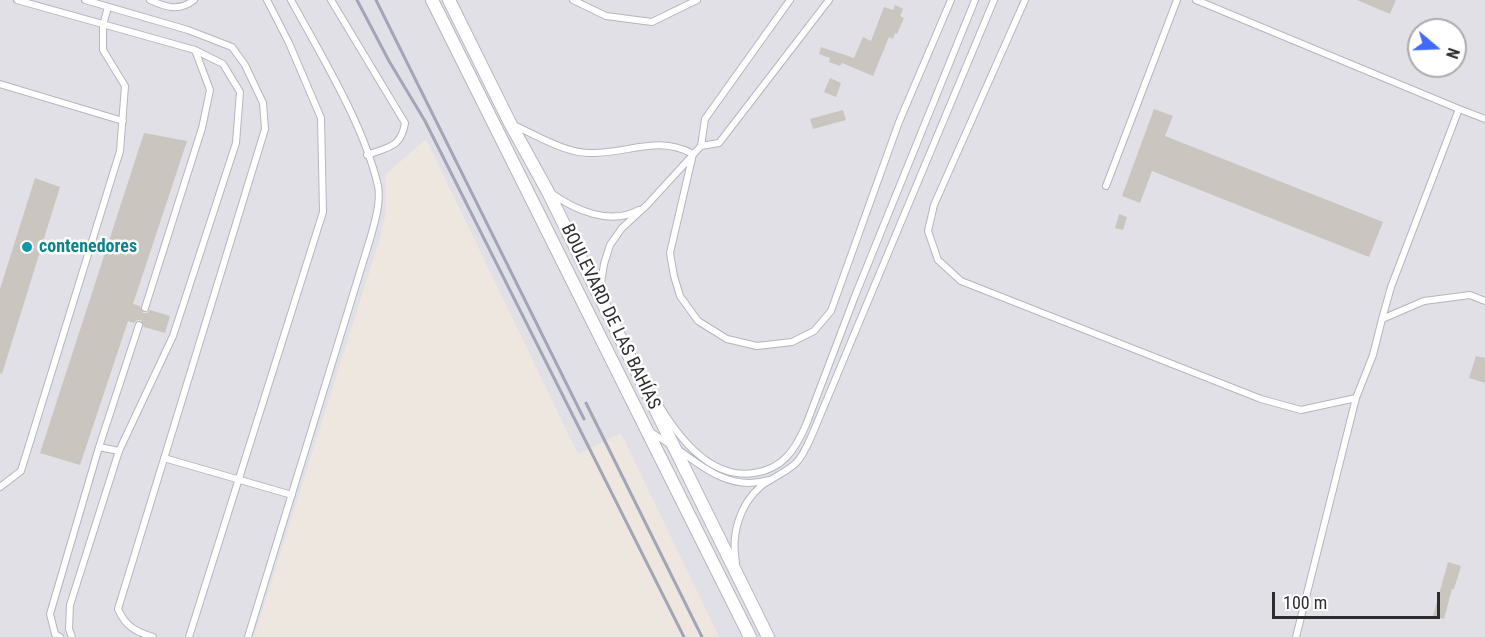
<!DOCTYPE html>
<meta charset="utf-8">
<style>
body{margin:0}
#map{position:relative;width:1485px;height:637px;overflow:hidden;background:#eee7df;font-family:"Roboto Condensed",sans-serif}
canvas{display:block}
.north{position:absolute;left:1407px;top:18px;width:60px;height:60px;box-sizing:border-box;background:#fff;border:2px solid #ababab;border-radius:50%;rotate:109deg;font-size:16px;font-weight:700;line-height:24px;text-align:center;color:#2d2d2d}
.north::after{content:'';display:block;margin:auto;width:21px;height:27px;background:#416afa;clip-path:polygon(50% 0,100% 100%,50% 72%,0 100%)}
.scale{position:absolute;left:1272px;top:592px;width:168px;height:27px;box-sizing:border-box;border:3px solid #2d2d2d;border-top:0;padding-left:8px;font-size:18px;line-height:21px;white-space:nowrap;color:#2d2d2d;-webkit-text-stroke:4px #fff;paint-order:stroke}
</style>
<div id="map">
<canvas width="1485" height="637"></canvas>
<div class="north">N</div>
<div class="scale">100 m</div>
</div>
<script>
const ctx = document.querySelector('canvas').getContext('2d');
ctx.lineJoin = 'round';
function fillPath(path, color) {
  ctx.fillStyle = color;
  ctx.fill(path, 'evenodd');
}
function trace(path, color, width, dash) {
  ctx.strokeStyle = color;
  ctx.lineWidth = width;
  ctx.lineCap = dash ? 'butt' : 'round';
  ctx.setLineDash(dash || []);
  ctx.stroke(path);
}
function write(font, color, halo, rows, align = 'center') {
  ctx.font = font + ' "Roboto Condensed",sans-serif';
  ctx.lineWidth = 5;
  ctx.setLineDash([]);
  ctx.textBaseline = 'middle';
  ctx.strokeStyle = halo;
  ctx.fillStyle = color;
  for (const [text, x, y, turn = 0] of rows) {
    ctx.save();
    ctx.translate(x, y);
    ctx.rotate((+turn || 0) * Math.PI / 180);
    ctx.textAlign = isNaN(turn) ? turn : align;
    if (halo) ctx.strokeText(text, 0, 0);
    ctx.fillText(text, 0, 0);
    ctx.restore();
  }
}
fillPath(new Path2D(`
 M0,0H1485V637H719L621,433L578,454L426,139L385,175L386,212L380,238L254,637H0ZM1419,30H1455V66H1419Z`), '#e1e0e7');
fillPath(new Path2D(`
 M1357,0H1396L1390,14Z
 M895,5L903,9L900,16L904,18L897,34L895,33L893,39L889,37L873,76L842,63L840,66L829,62L830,58L819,54L821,47L854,58L863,37L871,41L884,7L893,10Z
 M830,78L841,83L836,97L824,92Z
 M1154,109L1173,116L1165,136L1383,222L1369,257L1152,171L1140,203L1122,196Z
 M843,110L846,120L813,129L810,119Z
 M144,133L187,141L133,304L140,306L143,313H147L150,310L170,316L165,333L144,327L141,320H137L134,323L128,321L80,465L40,453Z
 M35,178L60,187L2,374L0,373V289Z
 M1119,214L1127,217L1123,230L1115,228Z
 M1476,356L1485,358V383L1469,378Z
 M1448,562L1461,566L1454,589H1452L1444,619L1433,616Z`), '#cac5be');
const service = new Path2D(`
 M17,0L195,50L223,64L240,92L236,143L173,336L119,451L70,605L69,629L72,637
 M85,0L188,30L232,47L245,65L263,103L265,129L118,609C125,626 136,632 153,637
 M150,0C165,7 179,12 194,0
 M331,0L405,123C401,148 388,147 367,155
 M573,0L606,16L652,22L697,0
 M1025,0L934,205L928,231L938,260L961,281L1261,399L1301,410L1356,398
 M1196,0L1459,109
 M0,84L123,121
 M511,124C537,135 565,154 593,153C630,153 658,135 693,154L670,253L674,276L680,296L698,321L727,339L757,346L792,342L814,331L831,311L899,122L951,0
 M701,146L719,143L829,0
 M1106,186L1177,0
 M551,193C575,210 610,226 639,210
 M603,294L601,283L604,264L610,245L622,228L647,205L701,146L705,119L790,0
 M145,308L202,128L210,90L195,50
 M1382,319L1391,287L1459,109L1485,119
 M658,403C678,437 710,480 754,473C783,469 795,450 806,425L855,296L975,0
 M649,431L671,445
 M99,447L119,451
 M679,450C706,470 733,491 768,480
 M164,458L292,495
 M0,487L21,471L120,151L125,86L103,50V25L108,7
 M736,562C731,535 739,505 761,486C772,478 785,473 796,463C803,456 808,444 812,435L994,0
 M60,637L55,634L50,614L99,447L139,325
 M189,637L323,212L321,118L289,43L267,0
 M248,637L371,236C375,221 381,202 378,186C364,125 321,55 291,0
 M1296,637L1356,398L1373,355L1382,319L1424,301L1470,295L1485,301`);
const minor = new Path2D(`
 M432,0L750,637
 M449,0L510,123L547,190L768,637`);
trace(service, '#b3b6c0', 8);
trace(minor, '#b3b6c0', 14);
trace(service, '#fff', 6);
trace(minor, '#fff', 12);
trace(new Path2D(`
 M357,0L389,61L425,121L684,637
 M376,0L584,419
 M586,403L702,637`), '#a2a5b7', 3);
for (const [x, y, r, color] of [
 [27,247,6,"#0f9aa8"]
]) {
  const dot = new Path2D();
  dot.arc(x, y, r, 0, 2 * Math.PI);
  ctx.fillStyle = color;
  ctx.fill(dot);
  trace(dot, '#fff', 2);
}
write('bold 18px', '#0d838f', '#fff', [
 ["contenedores",39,247]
], 'left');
write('18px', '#2d2d2d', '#fff', [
 ["BOULEVARD DE LAS BAHÍAS",610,317,64]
]);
</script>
